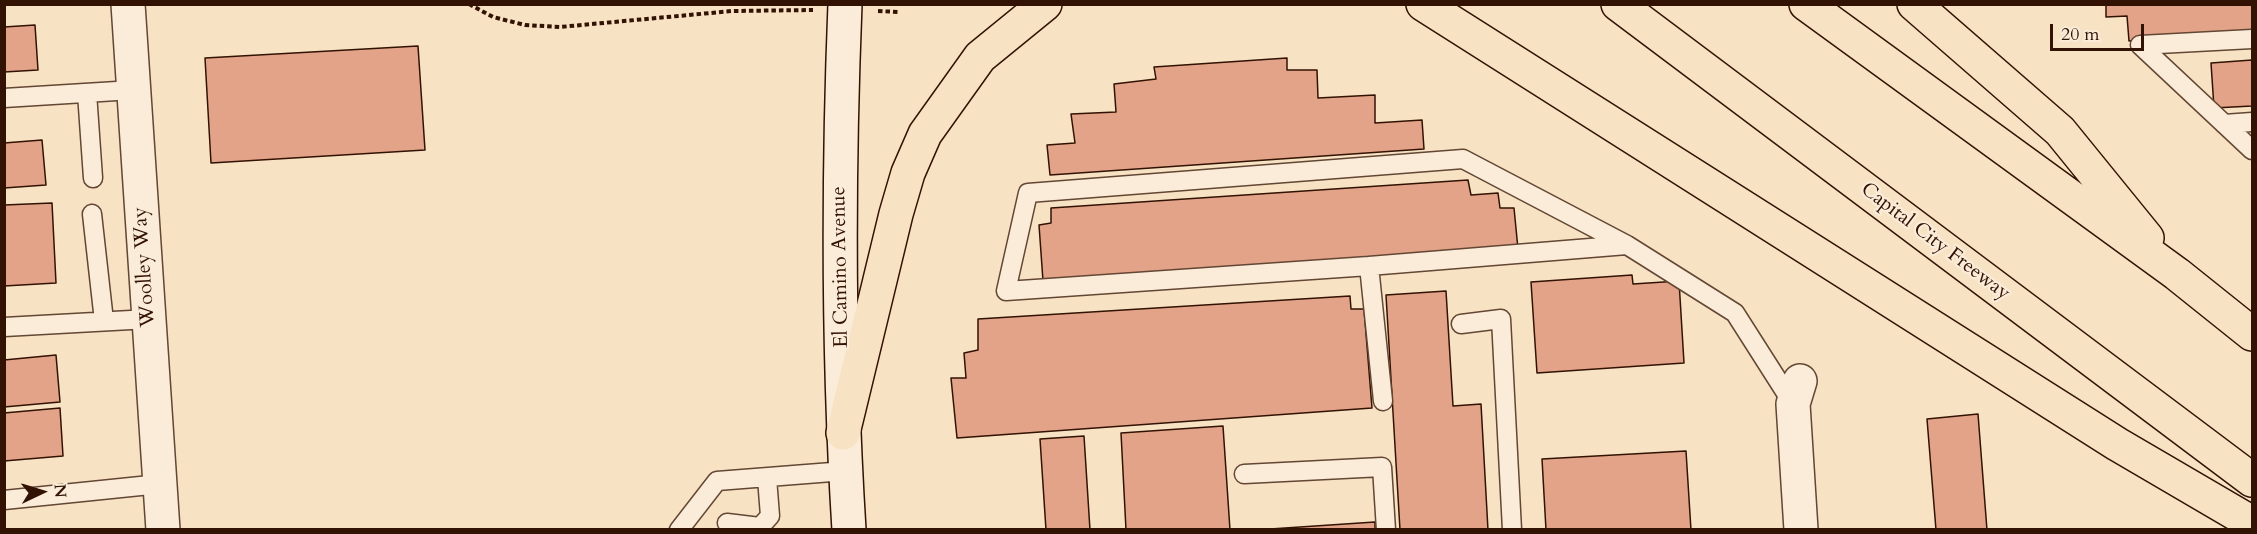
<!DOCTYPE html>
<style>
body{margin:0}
#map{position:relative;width:2257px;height:534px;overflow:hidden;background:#f7e2c3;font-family:Cardo,serif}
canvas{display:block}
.frame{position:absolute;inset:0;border:6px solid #321203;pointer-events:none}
.north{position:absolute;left:12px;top:462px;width:60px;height:60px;-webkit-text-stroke:4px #faecd8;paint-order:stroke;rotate:86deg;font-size:16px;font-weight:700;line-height:24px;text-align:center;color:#321203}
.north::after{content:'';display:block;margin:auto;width:21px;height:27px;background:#321203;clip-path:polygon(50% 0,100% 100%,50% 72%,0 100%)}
.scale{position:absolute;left:2050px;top:24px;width:94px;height:27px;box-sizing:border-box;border:3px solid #321203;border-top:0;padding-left:8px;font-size:18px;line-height:21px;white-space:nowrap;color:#321203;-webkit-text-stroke:4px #faecd8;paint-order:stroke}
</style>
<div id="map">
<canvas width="2257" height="534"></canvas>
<div class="frame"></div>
<div class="north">N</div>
<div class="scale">20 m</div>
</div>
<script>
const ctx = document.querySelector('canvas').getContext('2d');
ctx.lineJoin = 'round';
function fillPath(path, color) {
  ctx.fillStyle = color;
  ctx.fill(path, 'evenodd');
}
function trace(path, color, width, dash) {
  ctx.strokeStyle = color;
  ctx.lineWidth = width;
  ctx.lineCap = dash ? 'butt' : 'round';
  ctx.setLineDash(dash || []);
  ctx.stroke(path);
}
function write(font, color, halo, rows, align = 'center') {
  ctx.font = font + ' Cardo,serif';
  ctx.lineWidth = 4.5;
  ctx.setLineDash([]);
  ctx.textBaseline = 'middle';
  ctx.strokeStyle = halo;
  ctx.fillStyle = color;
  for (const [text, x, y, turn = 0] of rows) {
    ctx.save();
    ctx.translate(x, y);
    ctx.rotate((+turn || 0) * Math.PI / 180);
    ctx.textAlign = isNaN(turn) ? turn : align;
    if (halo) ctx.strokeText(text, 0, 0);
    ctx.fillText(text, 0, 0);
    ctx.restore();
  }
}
const building = new Path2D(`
 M2106,4H2252V32L2129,41L2127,16L2106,17Z
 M35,25L38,70L4,72V27Z
 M418,46L425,150L211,163L205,58Z
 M1287,58V70H1317L1318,98L1375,95V123L1422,120L1424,149L1050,175L1047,145L1075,143L1071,114L1116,112L1114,84L1156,79L1154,67Z
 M2252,60V106L2214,108L2211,63Z
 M42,140L46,185L4,188V143Z
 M1468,180L1471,195L1498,193L1500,208H1514L1518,249L1043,281L1039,225L1051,223V208Z
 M52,203L56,283L4,286V205Z
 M1632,275L1633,284L1679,281L1684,363L1537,373L1531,282Z
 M1446,291L1453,406L1481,404L1488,530H1400L1386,295Z
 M1350,296L1351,309H1364L1372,408L957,438L951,378H966L964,353L978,350V319Z
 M56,355L60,402L4,407V360Z
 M60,408L63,456L4,461V413Z
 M1978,414L1987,530H1936L1927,419Z
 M1223,426L1230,530H1126L1121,433Z
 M1084,436L1090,530H1046L1040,439Z
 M1686,451L1691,530H1546L1542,459Z
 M1375,522V530H1255Z`);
fillPath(building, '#e3a389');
trace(building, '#321203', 1.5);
const service = new Path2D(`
 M2140,45L2252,150
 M2140,45L2252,39
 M87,93L93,178
 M4,98L133,90
 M2224,124L2252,122
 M92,214L104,321
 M1627,245L1369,266L1006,291L1028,193L1463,159L1627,245L1735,313L1793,404
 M1369,266L1383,401
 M1461,324L1501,319L1512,530
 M4,327L149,319
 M1244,474L1382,467L1386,530
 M4,500L160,484
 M727,523L760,527L770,516L767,478
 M679,530L717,481L845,471`);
const minor = new Path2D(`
 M128,4L163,530
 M1800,381L1793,404L1801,530`);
const secondary = new Path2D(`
 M845,4C838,179 838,355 849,530`);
const motorway = new Path2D(`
 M1423,4L2117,444L2252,523
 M1618,4L2252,480
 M1806,4L2177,274L2252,334
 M1914,4L2060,131L2147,238
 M843,433L896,214L908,173L925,134L980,57L1045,4`);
trace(service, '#634633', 21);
trace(minor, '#634633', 36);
trace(secondary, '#321203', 36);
trace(motorway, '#321203', 36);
trace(new Path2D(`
 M469,4L493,17L525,25L560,27L732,11L813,10
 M878,11L898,12`), '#321203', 4, [4.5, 3]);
trace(service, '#faecd8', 18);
trace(minor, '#faecd8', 33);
trace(secondary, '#faecd8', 33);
trace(motorway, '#f7e2c3', 33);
write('20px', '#321203', '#faecd8', [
 ["Capital City Freeway",1935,242,37],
 ["Woolley Way",145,267,-94],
 ["El Camino Avenue",841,267,-91]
]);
</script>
